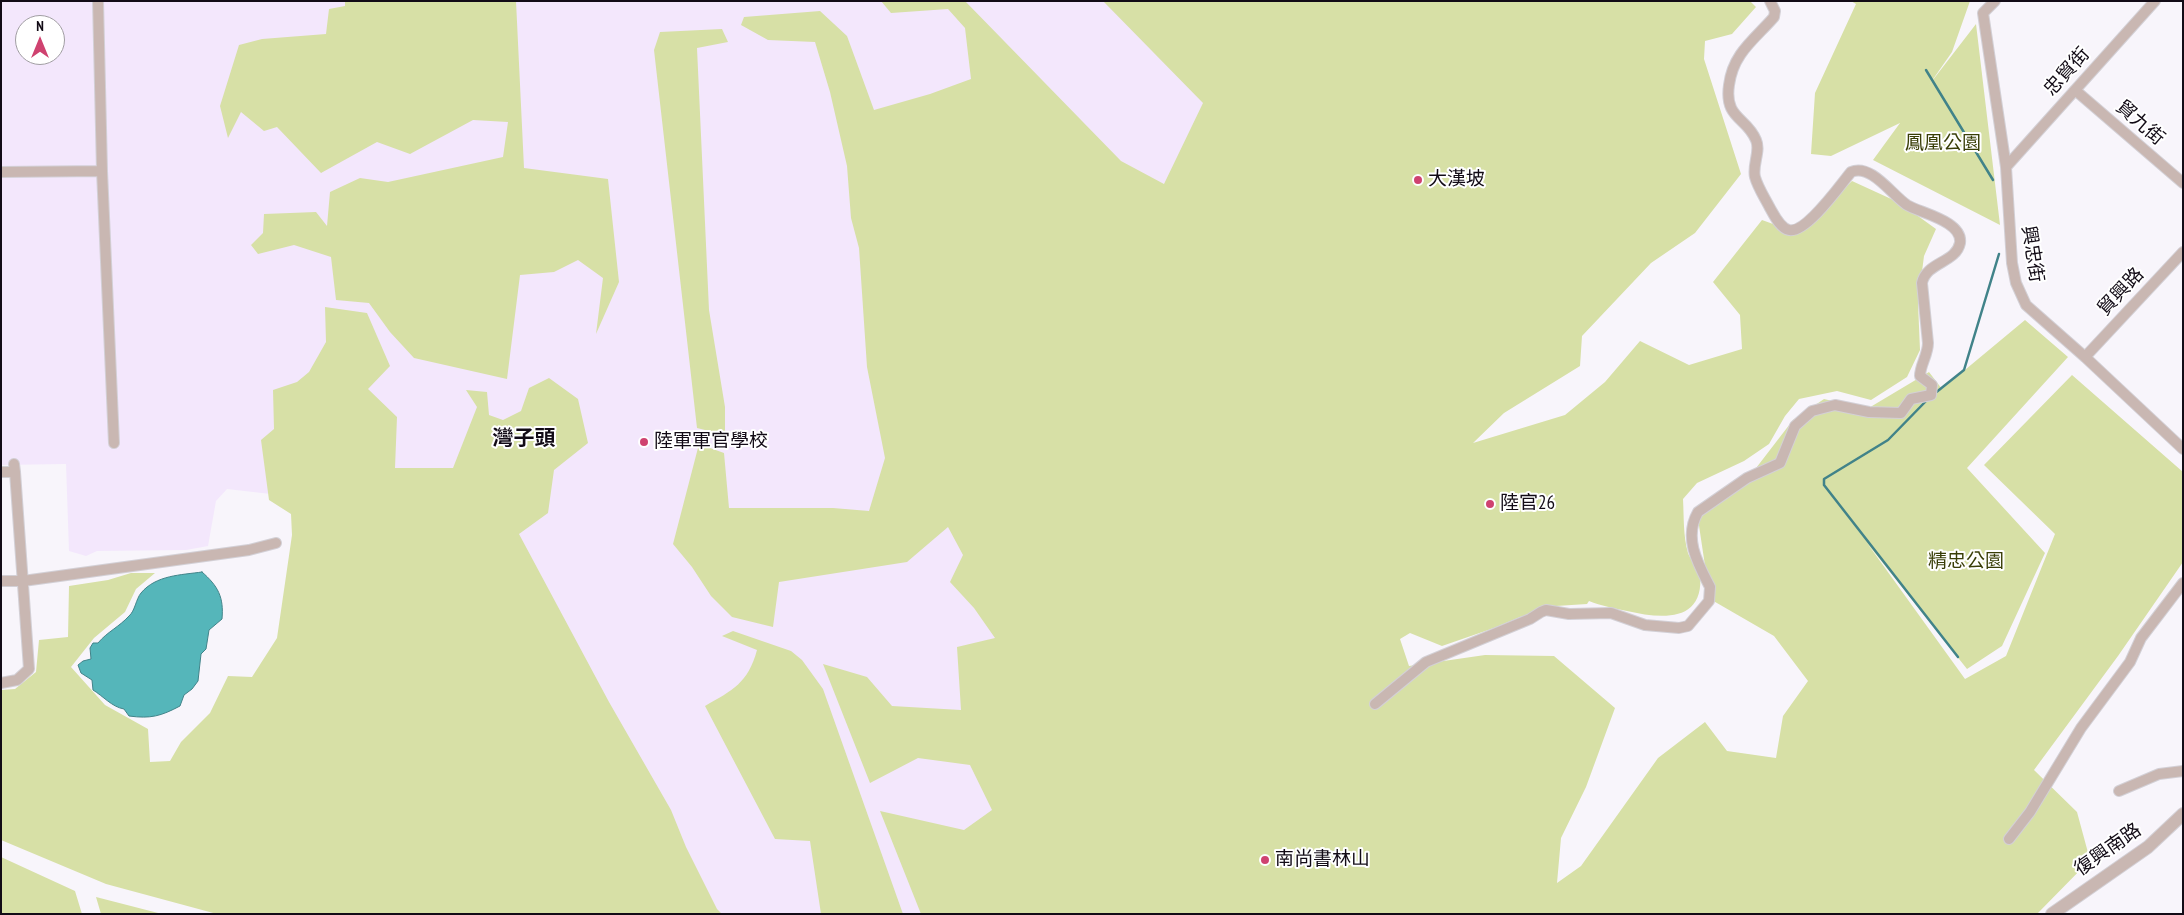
<!DOCTYPE html>
<meta charset="utf-8">
<style>
body{margin:0}
#map{position:relative;width:2184px;height:915px;overflow:hidden;background:#f8f5fb;font-family:"PT Sans Narrow",sans-serif}
canvas{display:block}
.frame{position:absolute;inset:0;border:2px solid #120b16;pointer-events:none}
.north{position:absolute;left:15px;top:15px;width:50px;height:50px;box-sizing:border-box;background:#fff;border:1px solid #a09da2;border-radius:50%;rotate:0deg;font-size:14px;font-weight:700;line-height:20px;text-align:center;color:#120b16}
.north::after{content:'';display:block;margin:auto;width:18px;height:22px;background:#cf4270;clip-path:polygon(50% 0,100% 100%,50% 72%,0 100%)}
</style>
<div id="map">
<canvas width="2184" height="915"></canvas>
<div class="frame"></div>
<div class="north">N</div>
</div>
<script>
const ctx = document.querySelector('canvas').getContext('2d');
ctx.lineJoin = 'round';
function fillPath(path, color) {
  ctx.fillStyle = color;
  ctx.fill(path, 'evenodd');
}
function trace(path, color, width, dash) {
  ctx.strokeStyle = color;
  ctx.lineWidth = width;
  ctx.lineCap = dash ? 'butt' : 'round';
  ctx.setLineDash(dash || []);
  ctx.stroke(path);
}
function write(font, color, halo, rows, align = 'center') {
  ctx.font = font + ' "PT Sans Narrow","Noto Sans TC",sans-serif';
  ctx.lineWidth = 4;
  ctx.setLineDash([]);
  ctx.textBaseline = 'middle';
  ctx.strokeStyle = halo;
  ctx.fillStyle = color;
  for (const [text, x, y, turn = 0] of rows) {
    ctx.save();
    ctx.translate(x, y);
    ctx.rotate((+turn || 0) * Math.PI / 180);
    ctx.textAlign = isNaN(turn) ? turn : align;
    if (halo) ctx.strokeText(text, 0, 0);
    ctx.fillText(text, 0, 0);
    ctx.restore();
  }
}
fillPath(new Path2D(`
 M1,1H1427L1094,914H468L288,496L227,489L216,501L208,546L186,550L97,551L86,556L69,551L66,464L1,465ZM25,25H55V55H25Z`), '#f3e7fc');
fillPath(new Path2D(`
 M345,1H516L524,168L608,179L619,282L596,334L603,278L578,260L554,272L520,275L507,379L414,358L390,332L369,303L336,300L331,257L294,245L258,254L251,245L263,233L264,214L316,212L327,226L330,192L360,178L388,182L503,157L508,122L473,120L410,154L377,142L321,173L277,127L264,131L241,112L228,138L220,106L239,45L262,39L326,34L329,9L345,6Z
 M881,1H965L1121,161L1164,184L1203,103L1103,1H1750L1756,7L1732,34L1705,41L1704,59L1741,174L1695,233L1651,263L1582,336L1580,366L1504,413L1473,443L1565,415L1605,382L1640,341L1689,365L1742,349L1740,315L1713,282L1762,220L1798,233L1852,181L1900,203L1936,229L1924,256L1918,303L1920,350L1907,377L1871,400L1837,391L1799,399L1785,416L1769,444L1744,461L1697,483L1683,499C1684,517 1683,536 1688,553C1690,560 1699,565 1700,573C1705,623 1662,619 1627,611C1614,608 1601,606 1589,601L1587,604L1556,606L1520,617L1494,628L1442,646L1410,633L1400,639L1409,666L1485,655L1554,656L1615,708L1586,787L1561,838L1557,883L1581,866L1658,758L1705,722L1727,751L1776,758L1783,716L1808,681L1774,636L1710,599L1698,519L1753,472L1793,420L1824,399L1867,409L1929,372L1942,389L2025,320L2068,357L1967,468L2045,553L2002,646L1967,669L1867,543L1965,679L2006,656L2055,534L1984,465L2072,375L2183,472V562L2118,656L2034,770L2077,812L2090,860L2037,914H921L880,811L964,830L992,810L970,765L918,758L870,783L823,664L867,677L892,706L961,710L957,647L995,638L974,608L950,582L963,555L948,527L907,562L779,582L773,627L732,617L711,596L692,567L673,544L699,444L724,453L729,508H833L869,511L885,458L867,367L859,248L851,218L847,166L830,92L815,42L768,40L741,25L744,17L820,11L847,36L874,110L930,94L971,79L965,28L948,9L891,13Z
 M1851,1H1970L1952,52L1929,85L1976,24L2000,225L1873,160L1900,123L1831,156L1811,154L1815,93L1856,4Z
 M722,29L728,42L697,48L709,310L725,407V435L697,428L654,50L660,32Z
 M325,307L367,313L390,366L368,389L397,417L395,468H453L477,407L466,390L487,392L489,415L503,420L521,411L529,388L549,378L578,399L588,443L554,470L548,513L519,534L609,702L671,810L686,847L717,909L722,914H217L106,884L1,840V690L15,689L36,672L39,640L68,637L69,586L108,580L131,573H155L136,589L125,612L94,638L71,667L105,705L148,729L150,762L170,761L181,742L210,713L228,676L252,677L277,638L292,535L291,514L269,500L261,440L274,429L273,390L297,382L309,372L326,342Z
 M733,631L791,651L802,660L823,689L903,914H821L810,841L775,839L705,706C733,690 748,683 757,650L722,636Z
 M1,857L75,891L82,914H1Z
 M96,897L162,914H101Z`), '#d7e0a6');
const water = new Path2D(`
 M202,572C218,586 224,597 222,619L209,630L206,649L201,654L198,681L192,689L184,695L180,706C161,716 151,719 129,716L124,709C112,707 103,696 93,690L92,680L81,673L78,665L83,661L91,659L90,648L93,643H98C107,632 119,627 129,616C135,611 136,599 141,593C156,575 181,575 202,572Z`);
fillPath(water, '#55b6ba');
trace(water, '#418389', 1);
trace(new Path2D(`
 M1926,70L1993,180
 M1934,394L1964,370L1999,254
 M1928,399L1888,440L1824,479V485L1958,657`), '#418389', 2.5);
const minor = new Path2D(`
 M98,1L102,171L114,443
 M1995,1L1983,13L2006,167L2012,263L2016,283L2026,305L2085,357L2183,449
 M2075,90L2183,183
 M2006,167L2155,1
 M1,172L102,171
 M2085,357L2183,252
 M1,472H15L14,464
 M1,581H23L249,550L276,543
 M1,683L17,680L29,669L15,472
 M1375,704L1426,662L1530,619L1541,612L1546,610L1569,614L1611,613L1645,625L1679,628L1688,626L1709,601L1710,587C1698,564 1683,538 1698,512L1747,478L1780,463L1795,426L1812,411L1835,405L1869,412L1901,413L1911,399L1931,395L1932,385L1920,376C1920,365 1928,355 1928,343L1922,283C1926,262 1956,263 1960,243C1963,221 1920,213 1907,205C1892,195 1871,163 1851,172C1841,184 1806,234 1789,230C1780,228 1774,215 1770,208C1765,198 1758,188 1755,177C1752,165 1761,151 1756,140C1747,117 1724,119 1729,85C1733,53 1755,39 1774,17L1775,11L1770,1
 M2119,791L2159,774L2183,771
 M2009,839L2030,812L2081,728L2130,662L2141,638L2183,583`);
const tertiary = new Path2D(`
 M2052,914L2148,847L2183,814`);
trace(minor, '#d3d0d6', 12);
trace(tertiary, '#d3d0d6', 14);
trace(minor, '#c9b7b2', 10);
trace(tertiary, '#c9b7b2', 12);
for (const [x, y, r, color] of [
 [1418,180,5,"#cf4270"],
 [644,442,5,"#cf4270"],
 [1490,504,5,"#cf4270"],
 [1265,860,5,"#cf4270"]
]) {
  const dot = new Path2D();
  dot.arc(x, y, r, 0, 2 * Math.PI);
  ctx.fillStyle = color;
  ctx.fill(dot);
  trace(dot, '#fff', 2);
}
write('19px', '#120b16', '#fff', [
 ["忠貿街",2067,72,-48],
 ["貿九街",2140,123,41],
 ["興忠街",2032,254,81],
 ["貿興路",2121,292,-47],
 ["復興南路",2108,850,-35]
]);
write('19px', '#393e07', '#fff', [
 ["鳳凰公園",1943,144],
 ["精忠公園",1966,562]
]);
write('19px', '#120b16', '#fff', [
 ["大漢坡",1428,180],
 ["陸軍軍官學校",654,442],
 ["陸官26",1500,504],
 ["南尚書林山",1275,860]
], 'left');
write('bold 21px', '#120b16', '#fff', [
 ["灣子頭",524,439]
]);
</script>
